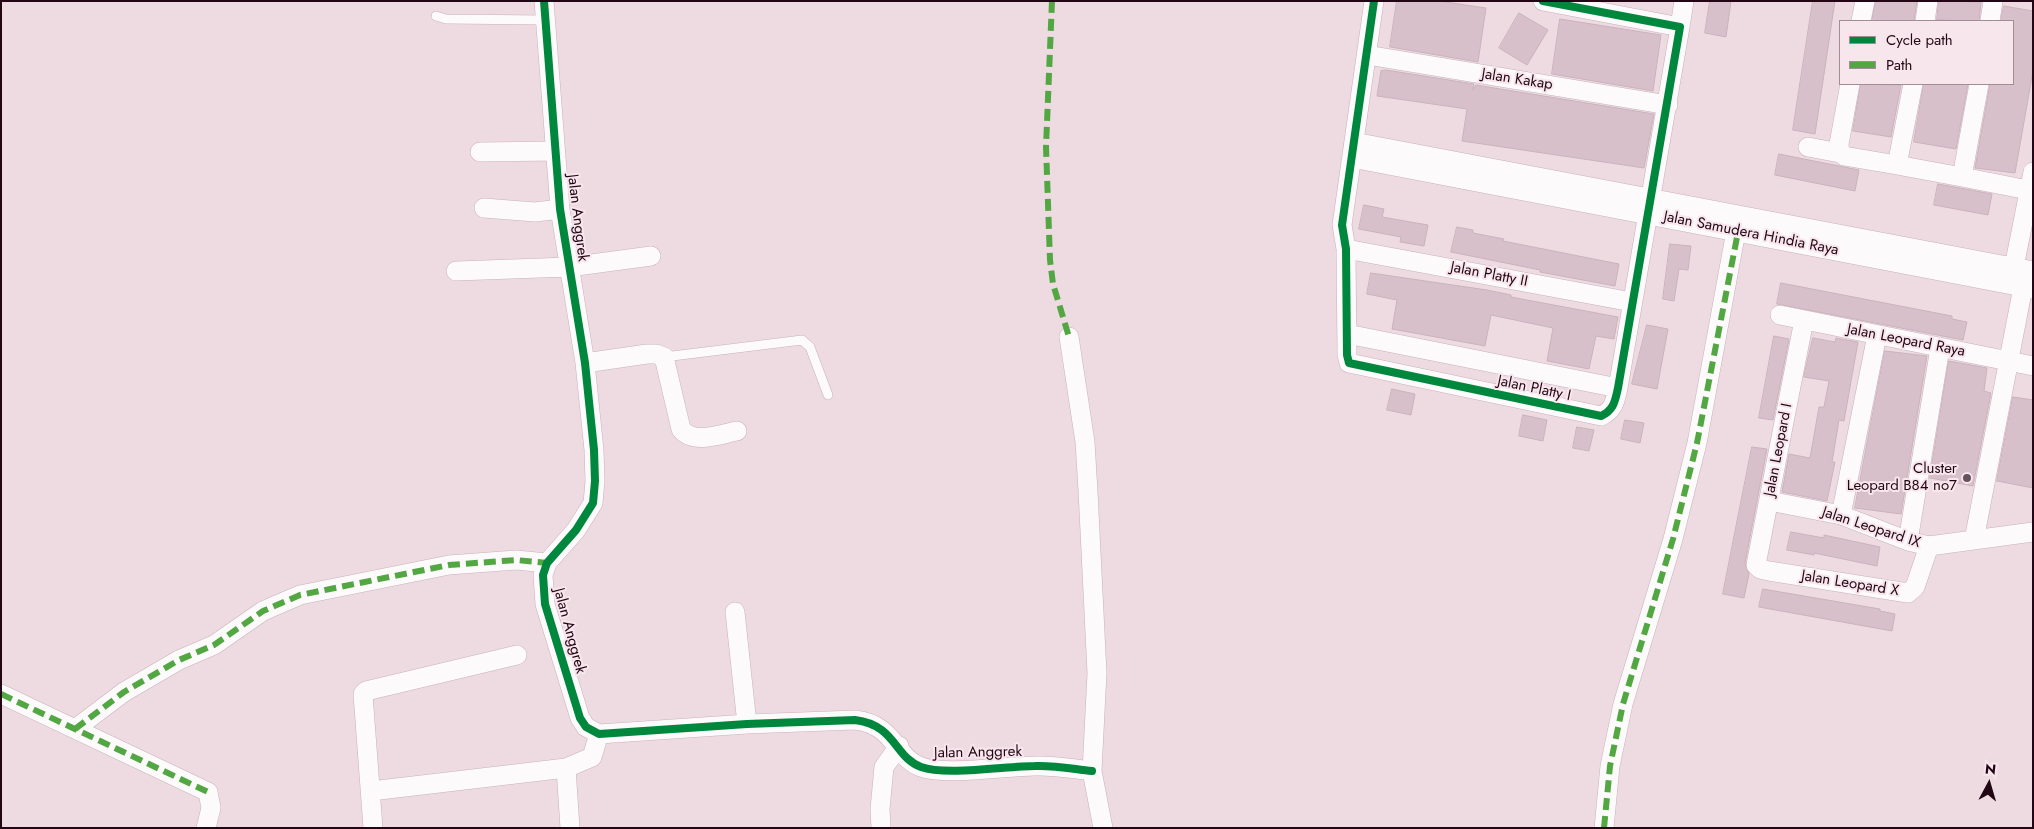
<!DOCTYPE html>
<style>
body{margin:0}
#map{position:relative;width:2034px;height:829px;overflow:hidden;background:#eedbe2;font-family:Jost,sans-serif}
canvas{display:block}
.frame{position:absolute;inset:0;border:2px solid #220614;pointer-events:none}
.legend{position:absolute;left:1839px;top:20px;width:175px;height:65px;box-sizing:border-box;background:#f8e6ed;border:1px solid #a28c96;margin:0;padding:6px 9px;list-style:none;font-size:15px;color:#220614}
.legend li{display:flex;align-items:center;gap:10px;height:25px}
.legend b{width:25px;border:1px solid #a28c96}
.north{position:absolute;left:1964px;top:759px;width:50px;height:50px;-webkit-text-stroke:4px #f8e6ed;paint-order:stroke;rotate:6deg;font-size:14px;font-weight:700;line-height:20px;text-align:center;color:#220614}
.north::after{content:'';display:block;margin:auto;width:18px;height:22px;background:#220614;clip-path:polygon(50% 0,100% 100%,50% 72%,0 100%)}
</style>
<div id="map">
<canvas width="2034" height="829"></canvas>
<div class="frame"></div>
<ul class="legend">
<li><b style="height:6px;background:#00873e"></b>Cycle path</li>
<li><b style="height:6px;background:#53a742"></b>Path</li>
</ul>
<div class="north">N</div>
</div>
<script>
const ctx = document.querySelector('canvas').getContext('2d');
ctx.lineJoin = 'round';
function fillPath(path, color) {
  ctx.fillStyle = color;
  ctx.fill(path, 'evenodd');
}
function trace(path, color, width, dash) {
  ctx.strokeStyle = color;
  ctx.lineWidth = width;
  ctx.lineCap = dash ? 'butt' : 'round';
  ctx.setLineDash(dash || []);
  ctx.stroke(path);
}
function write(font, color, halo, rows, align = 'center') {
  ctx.font = font + ' Jost,sans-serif';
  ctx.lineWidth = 4;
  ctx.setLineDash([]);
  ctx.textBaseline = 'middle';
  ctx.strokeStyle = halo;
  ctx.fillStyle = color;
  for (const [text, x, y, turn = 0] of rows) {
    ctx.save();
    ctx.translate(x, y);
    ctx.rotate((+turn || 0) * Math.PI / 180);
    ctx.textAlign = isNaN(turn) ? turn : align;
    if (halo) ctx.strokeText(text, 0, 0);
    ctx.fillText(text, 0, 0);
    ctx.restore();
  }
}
const building = new Path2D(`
 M1397,1H1439L1486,8L1478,62L1390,47Z
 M1710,1H1731L1726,37L1705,33Z
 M1813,1H1835L1815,134L1793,130Z
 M1876,1H1917L1914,21H1872Z
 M1939,1L1981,2L1979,21L1937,20Z
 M2004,6L2033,11V71L2015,173L1975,168L1990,84H2013V21H2001Z
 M1519,13L1548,30L1527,65L1499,48Z
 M1560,19L1661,35L1653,91L1552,74Z
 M1386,70L1474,84L1473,90L1476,85L1654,114L1644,168L1462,141L1467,109L1377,96L1381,71Z
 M1861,84L1901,85L1891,137L1853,131Z
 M1924,84H1968L1956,149L1914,142Z
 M1779,154L1859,170L1855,191L1775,175Z
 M1938,184L1992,194L1988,215L1934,205Z
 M1364,205L1384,209L1382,217L1428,225L1424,246L1400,242L1401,237L1359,229Z
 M1457,227L1473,230V233L1504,239L1503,241L1619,264L1615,286L1540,272V270L1451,252Z
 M1670,244L1691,246L1688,270L1679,269L1674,301L1663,299Z
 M1371,273L1487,290L1511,295V297L1618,317L1614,339L1596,336L1589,369L1547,361L1553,328L1491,315L1485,346L1392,329L1397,300L1367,294Z
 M1781,283L1952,316V319L1967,322L1963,340L1777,304Z
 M1647,325L1668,329L1657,389L1632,384Z
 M1774,336L1789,339L1773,420L1759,418Z
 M1813,338L1835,342L1836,338L1858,342L1844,421L1839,420L1832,462H1835L1827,501L1782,492L1789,454L1810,458L1819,407H1824L1829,381L1804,377Z
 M1885,351L1927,356L1901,514L1855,508Z
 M1949,361L1987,368L1984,391L1991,393L1973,486L1930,478Z
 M1392,389L1415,394L1411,415L1387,410Z
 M2013,397L2033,400V488L1997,481Z
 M1523,415L1547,420L1543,441L1519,436Z
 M1625,420L1644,423L1640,443L1621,439Z
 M1577,427L1594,430L1589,451L1573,448Z
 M1752,447L1767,449L1745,563L1749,574L1744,598L1723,594Z
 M1791,532L1824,538V535L1880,547L1877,566L1814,553V555L1787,550Z
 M1763,589L1880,609V611L1895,614L1892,631L1759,607Z`);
fillPath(building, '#d8c0ca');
trace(building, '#cab2bc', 1);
const lane = new Path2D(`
 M436,16L446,19L544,20
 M664,357L802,340L810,347L828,395`);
const street = new Path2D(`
 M544,1L560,209L585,363L594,450L595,481L593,503L576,530L547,563L543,575L545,604L580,718L586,727L599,734L747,724L855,720C896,725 894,757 921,767C946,776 1007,766 1035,766C1054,765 1073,769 1092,771
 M1374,1L1342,225L1346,249L1347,355L1349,363L1601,416C1614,410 1615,401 1618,388L1680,27L1543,1
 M1861,21L1865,1
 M1925,21L1928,1
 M1990,21L1993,1
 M1680,27L1684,1
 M1367,55L1668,105
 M1850,84L1839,144L1840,153L1844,156L1897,165L1913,84
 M1354,142L2033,271
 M1808,147L1840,153
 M480,152L555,151
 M1352,158L2033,289
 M1897,165L1962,177L1979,84
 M1962,177L2033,191
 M484,208L535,212L560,209
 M1346,249L1632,302
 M2014,267L2033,172
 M456,271L569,267L651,256
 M1780,315L2033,366
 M1804,320L1756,565L1760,569L1769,571L1908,593L1915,587L1929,546
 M1347,334L1618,388
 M1069,337L1085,442L1088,491L1097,673L1092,771L1103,828
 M585,363L647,354H656L664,357L681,429C693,445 721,434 737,431
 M1769,501L1841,515L1908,541L1929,546L2033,532
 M1841,515L1877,335
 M1974,540L2023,287
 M1908,541L1940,348
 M735,612L747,724
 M1,694L208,792L211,808L206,828
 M75,729L124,692L179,660L214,645L263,611L300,595L449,565L516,560L547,563
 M566,768L570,828
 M371,791L566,768L592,757L599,734
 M373,828L363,694L366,691L517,655
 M881,828L880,809L884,767L899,746
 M1604,828L1610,766L1623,704L1673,539L1697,443L1738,220`);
trace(lane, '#c8b0ba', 10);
trace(street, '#c8b0ba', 20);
trace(lane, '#fcfafb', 9);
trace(street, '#fcfafb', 19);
trace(new Path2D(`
 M1052,1L1046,147L1050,260L1053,284L1069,337
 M1,694L208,792
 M75,729L124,692L179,660L214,645L263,611L300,595L449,565L516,560L547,563
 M1604,828L1610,766L1623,704L1673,539L1697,443L1738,232`), '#53a742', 6, [12, 6]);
trace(new Path2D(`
 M544,1L560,209L585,363L594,450L595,481L593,503L576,530L547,563L543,575L545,604L580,718L586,727L599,734L747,724L855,720C896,725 894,757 921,767C946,776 1007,766 1035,766C1054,765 1073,769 1092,771
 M1374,1L1342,225L1346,249L1347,355L1349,363L1601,416C1614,410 1615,401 1618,388L1680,27L1543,1`), '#00873e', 8);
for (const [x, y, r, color] of [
 [1967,478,5,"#69515c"]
]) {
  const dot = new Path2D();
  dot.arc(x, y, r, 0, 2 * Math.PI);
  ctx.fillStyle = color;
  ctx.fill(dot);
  trace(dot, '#f8e6ed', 2);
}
write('15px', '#220614', '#f8e6ed', [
 ["Jalan Kakap",1517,80,9],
 ["Jalan Anggrek",577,218,83],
 ["Jalan Samudera Hindia Raya",1751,234,11],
 ["Jalan Platty II",1489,275,11],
 ["Jalan Leopard Raya",1906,341,11],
 ["Jalan Platty I",1534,389,12],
 ["Jalan Leopard I",1779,450,-79],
 ["Jalan Leopard IX",1871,528,18],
 ["Jalan Leopard X",1850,584,9],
 ["Jalan Anggrek",569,631,75],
 ["Jalan Anggrek",978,753,-1]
]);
write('15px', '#220614', '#f8e6ed', [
 ["Cluster",1957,469],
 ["Leopard B84 no7",1957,486]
], 'right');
</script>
